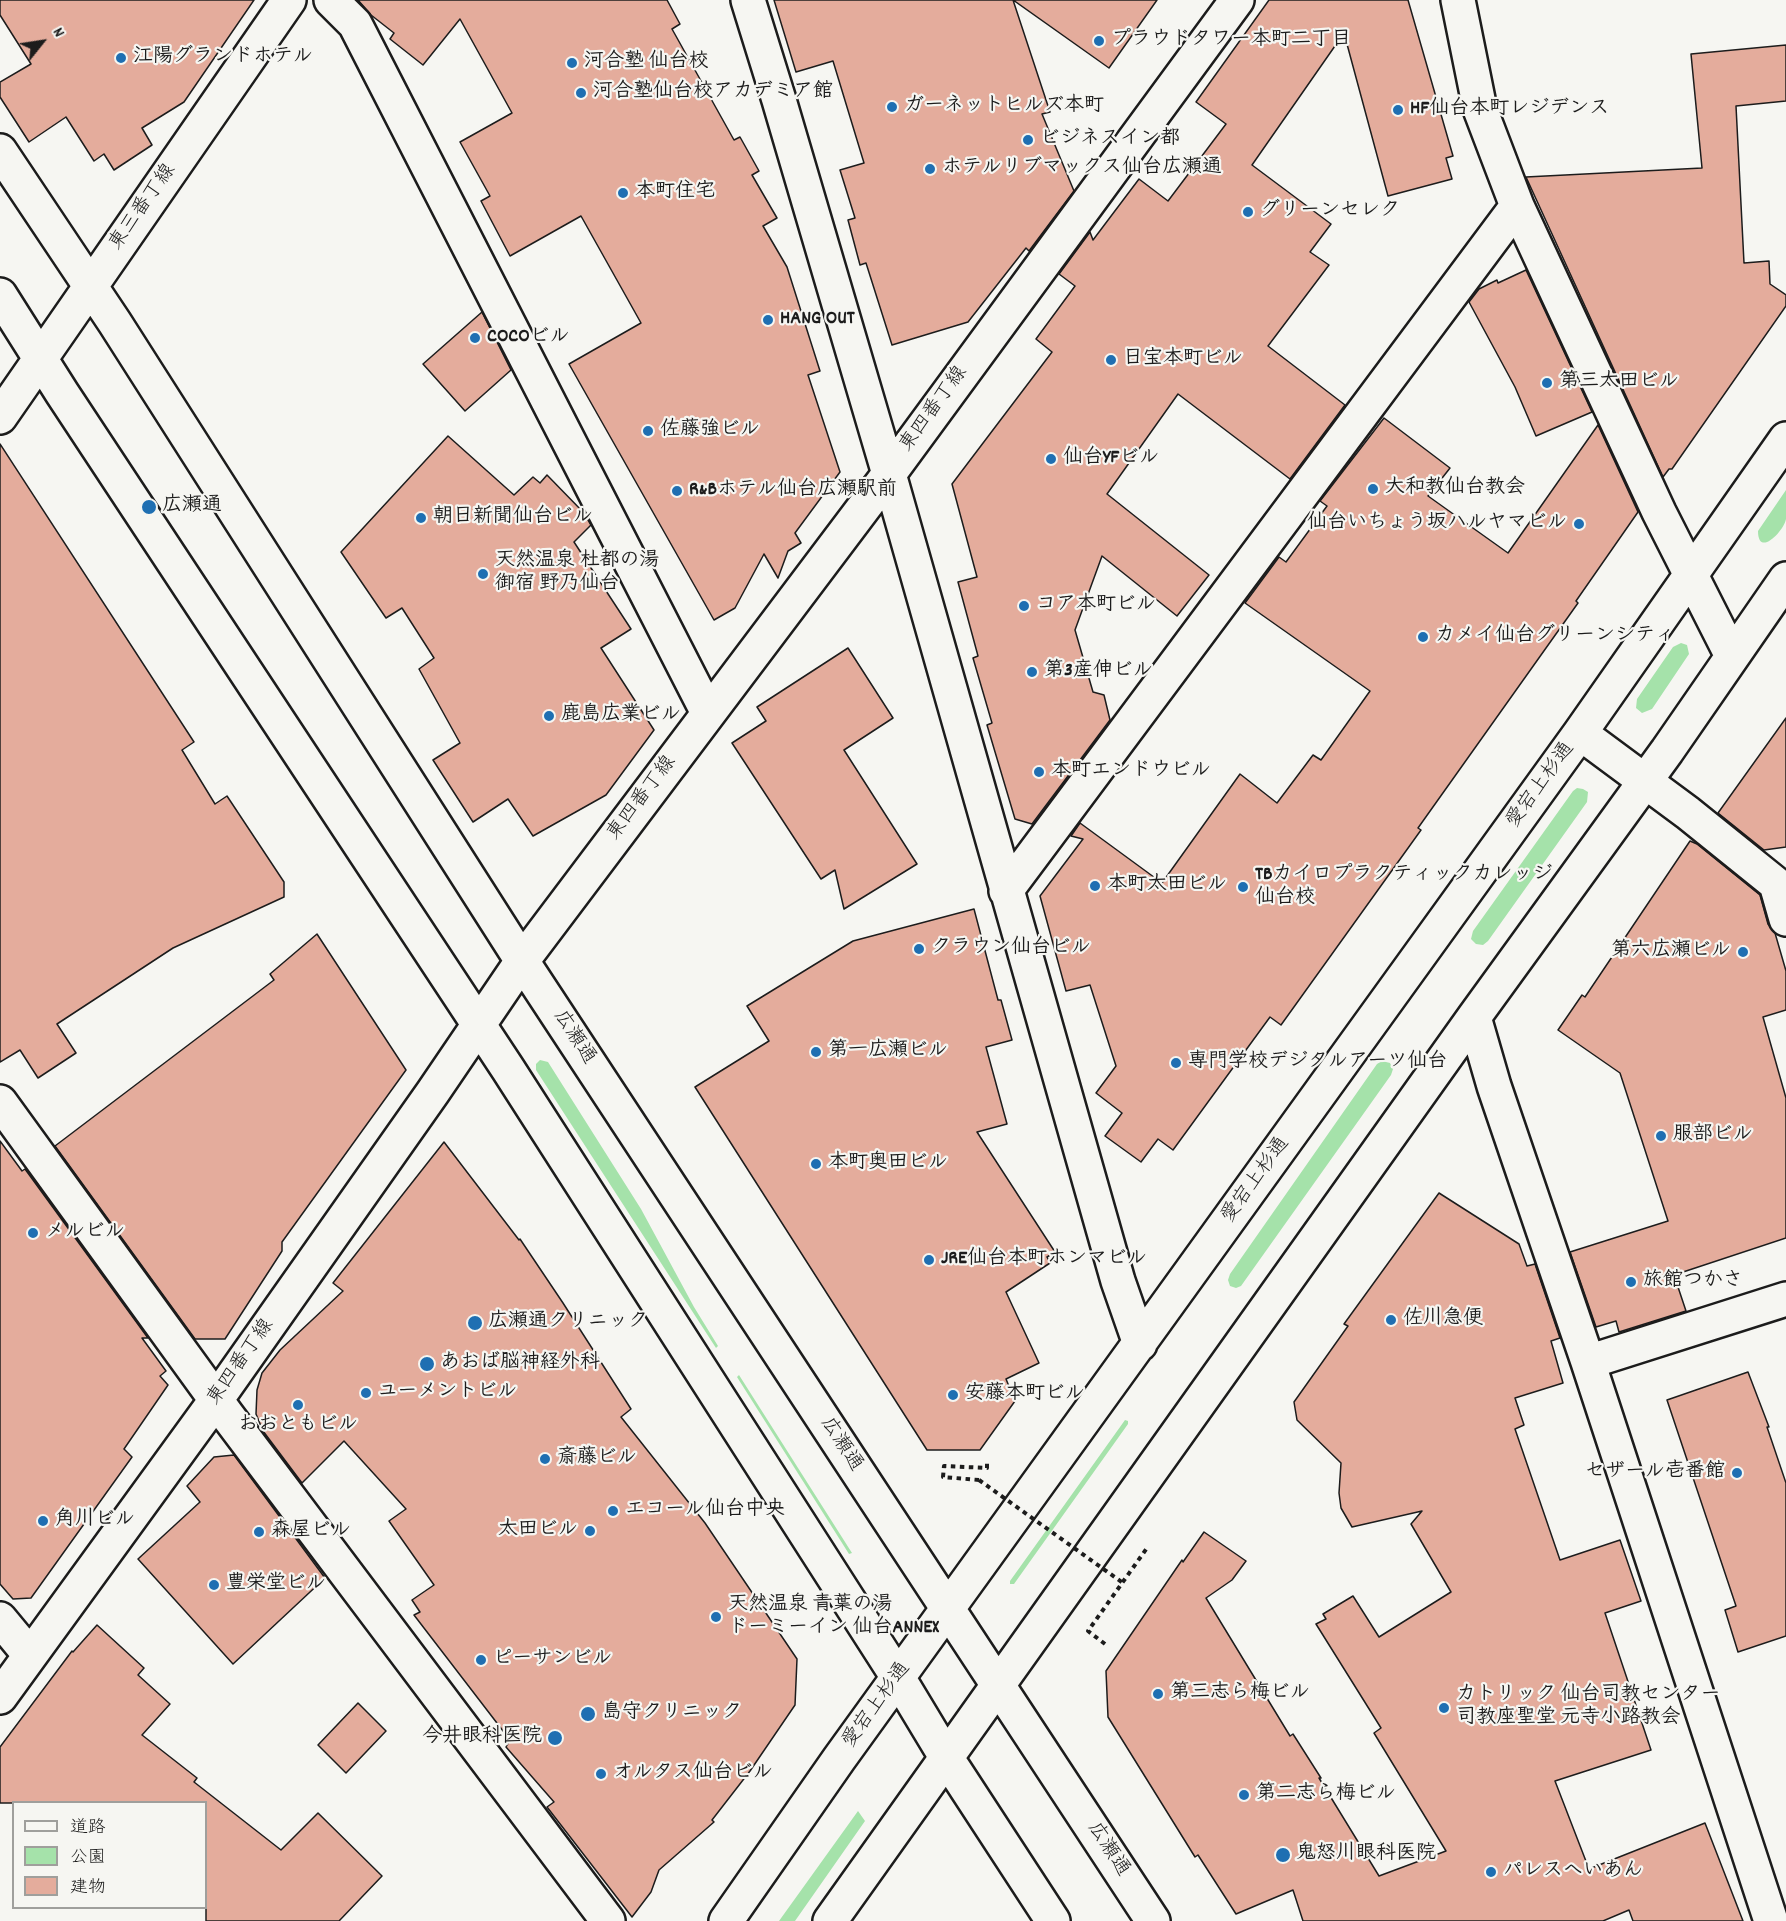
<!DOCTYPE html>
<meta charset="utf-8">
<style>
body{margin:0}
#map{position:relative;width:1786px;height:1921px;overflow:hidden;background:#f6f6f2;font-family:Dekko,"Klee One",sans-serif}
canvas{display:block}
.legend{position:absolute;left:12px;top:1801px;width:195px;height:108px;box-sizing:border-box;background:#f6f6f2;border:2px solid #9f9f9c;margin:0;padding:8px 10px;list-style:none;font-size:18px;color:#1c1c1c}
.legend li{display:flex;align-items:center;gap:12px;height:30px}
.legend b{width:30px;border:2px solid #9f9f9c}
.north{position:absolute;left:12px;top:12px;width:60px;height:60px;-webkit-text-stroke:4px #f6f6f2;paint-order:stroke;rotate:60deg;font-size:16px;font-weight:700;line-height:24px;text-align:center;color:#1c1c1c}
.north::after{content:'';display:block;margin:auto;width:21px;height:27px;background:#1c1c1c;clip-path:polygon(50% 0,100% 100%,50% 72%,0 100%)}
</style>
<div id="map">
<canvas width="1786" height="1921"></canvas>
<ul class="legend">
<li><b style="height:8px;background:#f6f6f2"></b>道路</li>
<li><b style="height:16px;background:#a5e2aa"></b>公園</li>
<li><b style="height:16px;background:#e4ac9c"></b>建物</li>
</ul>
<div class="north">N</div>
</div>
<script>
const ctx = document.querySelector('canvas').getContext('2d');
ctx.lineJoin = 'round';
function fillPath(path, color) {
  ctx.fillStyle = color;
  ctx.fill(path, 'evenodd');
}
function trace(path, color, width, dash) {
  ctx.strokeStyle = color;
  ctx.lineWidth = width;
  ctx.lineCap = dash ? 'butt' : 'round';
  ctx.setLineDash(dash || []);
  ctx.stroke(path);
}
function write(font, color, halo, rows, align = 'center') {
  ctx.font = font + ' Dekko,"Klee One",sans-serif';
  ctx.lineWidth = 4.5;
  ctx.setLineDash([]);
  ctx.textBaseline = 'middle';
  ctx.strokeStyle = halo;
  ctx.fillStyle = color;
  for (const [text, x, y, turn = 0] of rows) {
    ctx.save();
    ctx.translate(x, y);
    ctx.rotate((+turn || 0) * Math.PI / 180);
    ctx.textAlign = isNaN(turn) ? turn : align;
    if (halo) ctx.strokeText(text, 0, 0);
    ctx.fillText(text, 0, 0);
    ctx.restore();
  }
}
fillPath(new Path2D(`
 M1786,490C1786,499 1786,510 1786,519C1784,531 1758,558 1758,531Z
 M1681,643L1687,645L1689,654L1652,709L1642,713L1636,708L1637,699L1673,647Z
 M1577,788L1583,789L1588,792L1587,802L1488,941L1483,945L1476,944L1471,939L1473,931L1573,791Z
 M540,1060L548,1062L641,1209L694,1307L718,1346L716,1348L536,1070V1064Z
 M1382,1061L1390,1063L1393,1069L1391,1075L1241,1286L1236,1288L1230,1286L1228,1280L1230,1274L1377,1064Z
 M739,1375L852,1553L849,1554L737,1377Z
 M1125,1420L1128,1421V1424L1014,1584H1010V1581Z
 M858,1811L865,1821L795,1921H779Z`), '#a5e2aa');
const building = new Path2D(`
 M0,0H254L184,102L142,128L152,145L114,170L104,154L94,161L66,117L29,142L0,97V82L31,64L0,15Z
 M358,0H667L680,24L672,29L734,140L740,137L759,171L752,175L777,218L763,226L787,267L820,371L808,375L840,472L795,533L801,543L788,551L778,578L764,554L735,608L714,620L569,364L641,323L581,216L510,256L481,201L490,196L460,142L512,113L460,19L423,65L390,39L394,33L371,15Z
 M774,0H1157L1109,68L1013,0L1050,112L1042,114L1074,191L1029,251L1026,248L968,322L892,345L866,263L860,265L848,220L855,218L840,170L864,163L833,61L796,72Z
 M1269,0H1408L1453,156L1446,158L1452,179L1388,196L1344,33L1252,165L1331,224L1310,252L1329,265L1268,346L1345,405L1290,479L1178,394L1107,494L1209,575L1177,616L1102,556L1075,630L1093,692L1104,695L1110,720L1032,824L1015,819L987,725L992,723L973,658L978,656L958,582L977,577L952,484L1052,352L1036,339L1075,286L1059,274L1090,232L1093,240L1139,179L1168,201L1226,124L1196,102Z
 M1786,45V101L1736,106L1744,263L1769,261L1770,284L1786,295V306L1672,469H1669L1663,477L1526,177L1702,168L1691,54Z
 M1526,270L1592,412L1536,436L1515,387L1469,302L1479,289L1497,280L1498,283Z
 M482,312L511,370L465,411L423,364Z
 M1384,418L1450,468L1428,496L1508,553L1598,425L1638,512L1576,601L1578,603L1418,828L1421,830L1281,1025L1270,1017L1173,1150L1158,1139L1141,1162L1105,1136L1122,1113L1096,1093L1116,1066L1090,985L1066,991L1040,896L1083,839L1071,836L1080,823L1162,883L1240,774L1277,803L1313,755L1321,760L1370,691L1245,603L1279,557L1286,562L1327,506L1320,501Z
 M448,436L514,495L533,477L540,483L547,475L584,513L591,525L574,542L631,629L601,648L654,730L606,795L533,836L508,799L473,822L433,760L460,743L419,669L434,658L402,608L386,618L341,552Z
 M0,444L194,742L182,750L215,804L227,796L284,882V897L173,948L57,1024L76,1053L38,1078L20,1050L0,1062Z
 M848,648L893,718L844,750L917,864L844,909L835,870L821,879L732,743L766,721L757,707Z
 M1786,718V847L1764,850L1718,813Z
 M1690,841L1697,844L1760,895L1768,924L1775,933L1786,971V1010L1763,1017L1786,1098V1238L1674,1275L1686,1311L1619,1332L1616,1321L1596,1327L1570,1252L1668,1221L1620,1073L1558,1030L1582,995L1585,997Z
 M974,909L998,1000H1001L1012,1040L986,1047L1007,1124L977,1132L1055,1252L1047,1257L1050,1263L1006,1292L1039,1363L1006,1379L1015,1401L980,1450H927L695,1087L769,1041L747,1006L853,941Z
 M317,934L406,1070L282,1242V1251L225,1339H195L55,1146L274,980L270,974Z
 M0,1141L22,1171L25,1169L148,1338H142L166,1371L160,1376L168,1385L124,1449L132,1457L31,1598L13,1599L0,1584Z
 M444,1142L519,1240L520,1239L563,1303L631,1409L621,1417L705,1523L797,1659L795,1705L750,1771L712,1820L714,1822L659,1870L651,1892L632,1917L547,1807L554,1802L506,1747L510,1740L414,1615L420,1612L412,1600L434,1585L389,1521L406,1509L344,1441L302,1483L263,1431L256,1414L257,1390L262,1373L280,1350L343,1291L333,1283Z
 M1439,1193L1519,1244L1527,1266L1535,1264L1560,1338L1551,1341L1563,1383L1515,1398L1524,1425L1515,1429L1560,1560L1620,1540L1641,1601L1605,1613L1651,1750L1555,1781L1589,1869L1705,1823L1743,1921H1633L1629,1910L1603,1921H1303L1293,1890L1236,1914L1198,1855L1195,1857L1108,1717L1106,1671L1182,1560L1183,1562L1204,1532L1246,1561L1232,1580L1206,1598L1290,1736L1293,1734L1321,1778H1319L1379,1876L1446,1851L1374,1733L1381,1728L1316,1624L1326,1619L1323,1614L1353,1596L1379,1637L1451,1592L1411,1524L1422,1511L1352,1527L1341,1508L1339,1493L1341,1463L1297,1420L1294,1402L1348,1326L1344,1324Z
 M1748,1372L1769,1427H1767L1786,1483V1636L1738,1652L1725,1610L1736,1606L1667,1400Z
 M234,1455L325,1578L233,1664L138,1559L200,1502L187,1486L214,1457Z
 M97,1625L144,1668L138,1675L170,1704L142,1735L197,1778L194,1782L281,1850L318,1813L382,1876L339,1921H206V1803H0V1747L72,1651L73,1652Z
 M358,1703L386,1731L346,1773L318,1745Z`);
fillPath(building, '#e4ac9c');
trace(building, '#1c1c1c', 1.5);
const minor = new Path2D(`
 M331,0L355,24L708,713
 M748,0L779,100L889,474L1118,1281L1140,1344
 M1458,0L1480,109L1517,206L1659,512L1732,656
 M0,151L115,323L522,961L1153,1921
 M0,295L62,393L508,1069L899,1679L946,1757L1053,1921
 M0,417L289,0
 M1580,733L1688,813L1776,884L1786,919
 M1006,891L1517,206
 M1474,1017L1494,1086L1588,1362L1771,1921
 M0,1102L227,1415L608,1921
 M1588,1362L1786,1299
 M0,1619L29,1654
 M0,1697L216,1400L433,1092L522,961L889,474L1237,0
 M726,1921L839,1759L1580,733L1786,439
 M830,1921L1474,1017L1667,751L1786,579`);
trace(minor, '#1c1c1c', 38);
trace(new Path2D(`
 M979,1480L943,1477L944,1466L987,1468V1461
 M1105,1644L1088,1631L1147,1548`), '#1c1c1c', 4, [4.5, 4.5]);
trace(minor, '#f6f6f2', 33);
trace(new Path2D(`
 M979,1480L1123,1583`), '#1c1c1c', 4, [4.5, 4.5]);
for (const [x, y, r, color] of [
 [1099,41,6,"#1f6fb2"],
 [121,58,6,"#1f6fb2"],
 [572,63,6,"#1f6fb2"],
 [581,93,6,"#1f6fb2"],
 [892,107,6,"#1f6fb2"],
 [1398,110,6,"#1f6fb2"],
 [1028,140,6,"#1f6fb2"],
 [930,169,6,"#1f6fb2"],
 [623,193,6,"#1f6fb2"],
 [1248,212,6,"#1f6fb2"],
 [768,320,6,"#1f6fb2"],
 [475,338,6,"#1f6fb2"],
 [1111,360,6,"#1f6fb2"],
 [1547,383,6,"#1f6fb2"],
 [648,431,6,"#1f6fb2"],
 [1051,459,6,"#1f6fb2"],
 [1373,489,6,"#1f6fb2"],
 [677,491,6,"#1f6fb2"],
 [149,507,8,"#1f6fb2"],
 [421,518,6,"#1f6fb2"],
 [1579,524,6,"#1f6fb2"],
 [483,574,6,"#1f6fb2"],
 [1024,606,6,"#1f6fb2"],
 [1423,637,6,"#1f6fb2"],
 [1032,672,6,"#1f6fb2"],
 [549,716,6,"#1f6fb2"],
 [1039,772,6,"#1f6fb2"],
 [1095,886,6,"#1f6fb2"],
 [1243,887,6,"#1f6fb2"],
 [919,949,6,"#1f6fb2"],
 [1743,952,6,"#1f6fb2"],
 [816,1052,6,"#1f6fb2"],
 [1176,1063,6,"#1f6fb2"],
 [1661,1136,6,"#1f6fb2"],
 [816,1164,6,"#1f6fb2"],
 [33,1233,6,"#1f6fb2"],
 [929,1260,6,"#1f6fb2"],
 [1631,1282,6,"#1f6fb2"],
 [1391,1320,6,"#1f6fb2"],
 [475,1323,8,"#1f6fb2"],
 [427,1364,8,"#1f6fb2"],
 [366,1393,6,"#1f6fb2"],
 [953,1395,6,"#1f6fb2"],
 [298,1405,6,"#1f6fb2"],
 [545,1459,6,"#1f6fb2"],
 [1737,1473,6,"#1f6fb2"],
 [613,1511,6,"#1f6fb2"],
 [43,1521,6,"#1f6fb2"],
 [590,1531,6,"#1f6fb2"],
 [259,1532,6,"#1f6fb2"],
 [214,1585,6,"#1f6fb2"],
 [716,1617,6,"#1f6fb2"],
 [481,1660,6,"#1f6fb2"],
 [1158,1694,6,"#1f6fb2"],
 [1444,1708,6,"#1f6fb2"],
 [588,1714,8,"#1f6fb2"],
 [555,1738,8,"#1f6fb2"],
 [601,1774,6,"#1f6fb2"],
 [1244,1795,6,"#1f6fb2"],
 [1283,1855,8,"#1f6fb2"],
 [1491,1872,6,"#1f6fb2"]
]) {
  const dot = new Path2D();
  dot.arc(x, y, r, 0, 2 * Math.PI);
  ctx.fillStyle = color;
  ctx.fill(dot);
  trace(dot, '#f6f6f2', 2);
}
write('bold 20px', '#1c1c1c', '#f6f6f2', [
 ["プラウドタワー本町二丁目",1111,41],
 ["江陽グランドホテル",133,58],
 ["河合塾 仙台校",584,63],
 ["河合塾仙台校アカデミア館",593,93],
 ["ガーネットヒルズ本町",904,107],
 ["HF仙台本町レジデンス",1410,110],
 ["ビジネスイン都",1040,140],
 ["ホテルリブマックス仙台広瀬通",942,169],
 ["本町住宅",635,193],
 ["グリーンセレク",1260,212],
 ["HANG OUT",780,320],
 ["COCOビル",487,338],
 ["日宝本町ビル",1123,360],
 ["第三太田ビル",1559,383],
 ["佐藤強ビル",660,431],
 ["仙台YFビル",1063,459],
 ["大和教仙台教会",1385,489],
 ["R&Bホテル仙台広瀬駅前",689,491],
 ["広瀬通",162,507],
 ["朝日新聞仙台ビル",433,518],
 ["仙台いちょう坂ハルヤマビル",1567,524,"right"],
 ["天然温泉 杜都の湯",495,562],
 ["御宿 野乃仙台",495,585],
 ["コア本町ビル",1036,606],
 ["カメイ仙台グリーンシティ",1435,637],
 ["第3産伸ビル",1044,672],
 ["鹿島広業ビル",561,716],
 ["本町エンドウビル",1051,772],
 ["TBカイロプラクティックカレッジ",1255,876],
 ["仙台校",1255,899],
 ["本町太田ビル",1107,886],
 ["クラウン仙台ビル",931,949],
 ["第六広瀬ビル",1731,952,"right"],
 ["第一広瀬ビル",828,1052],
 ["専門学校デジタルアーツ仙台",1188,1063],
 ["服部ビル",1673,1136],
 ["本町奥田ビル",828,1164],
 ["メルビル",45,1233],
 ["JRE仙台本町ホンマビル",941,1260],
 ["旅館つかさ",1643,1282],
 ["佐川急便",1403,1320],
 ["広瀬通クリニック",488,1323],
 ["あおば脳神経外科",440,1364],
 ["ユーメントビル",378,1393],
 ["安藤本町ビル",965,1395],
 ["おおともビル",298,1426,"center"],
 ["斎藤ビル",557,1459],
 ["セザール壱番館",1725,1473,"right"],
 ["エコール仙台中央",625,1511],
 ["角川ビル",55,1521],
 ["太田ビル",578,1531,"right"],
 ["森屋ビル",271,1532],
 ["豊栄堂ビル",226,1585],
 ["天然温泉 青葉の湯",728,1606],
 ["ドーミーイン 仙台ANNEX",728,1629],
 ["ピーサンビル",493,1660],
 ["第三志ら梅ビル",1170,1694],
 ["カトリック 仙台司教センター",1456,1696],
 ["司教座聖堂 元寺小路教会",1456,1719],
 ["島守クリニック",602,1714],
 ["今井眼科医院",542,1738,"right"],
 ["オルタス仙台ビル",613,1774],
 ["第二志ら梅ビル",1256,1795],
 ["鬼怒川眼科医院",1296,1855],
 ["パレスへいあん",1503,1872]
], 'left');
write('20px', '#1c1c1c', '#f6f6f2', [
 ["東三番丁線",144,208,-55],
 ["東四番丁線",935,410,-54],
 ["愛宕上杉通",1542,786,-54],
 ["東四番丁線",643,799,-53],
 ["広瀬通",573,1038,57],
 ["愛宕上杉通",1257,1181,-54],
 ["東四番丁線",242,1363,-55],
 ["広瀬通",840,1445,57],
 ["愛宕上杉通",878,1706,-54],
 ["広瀬通",1107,1850,57]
]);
</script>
